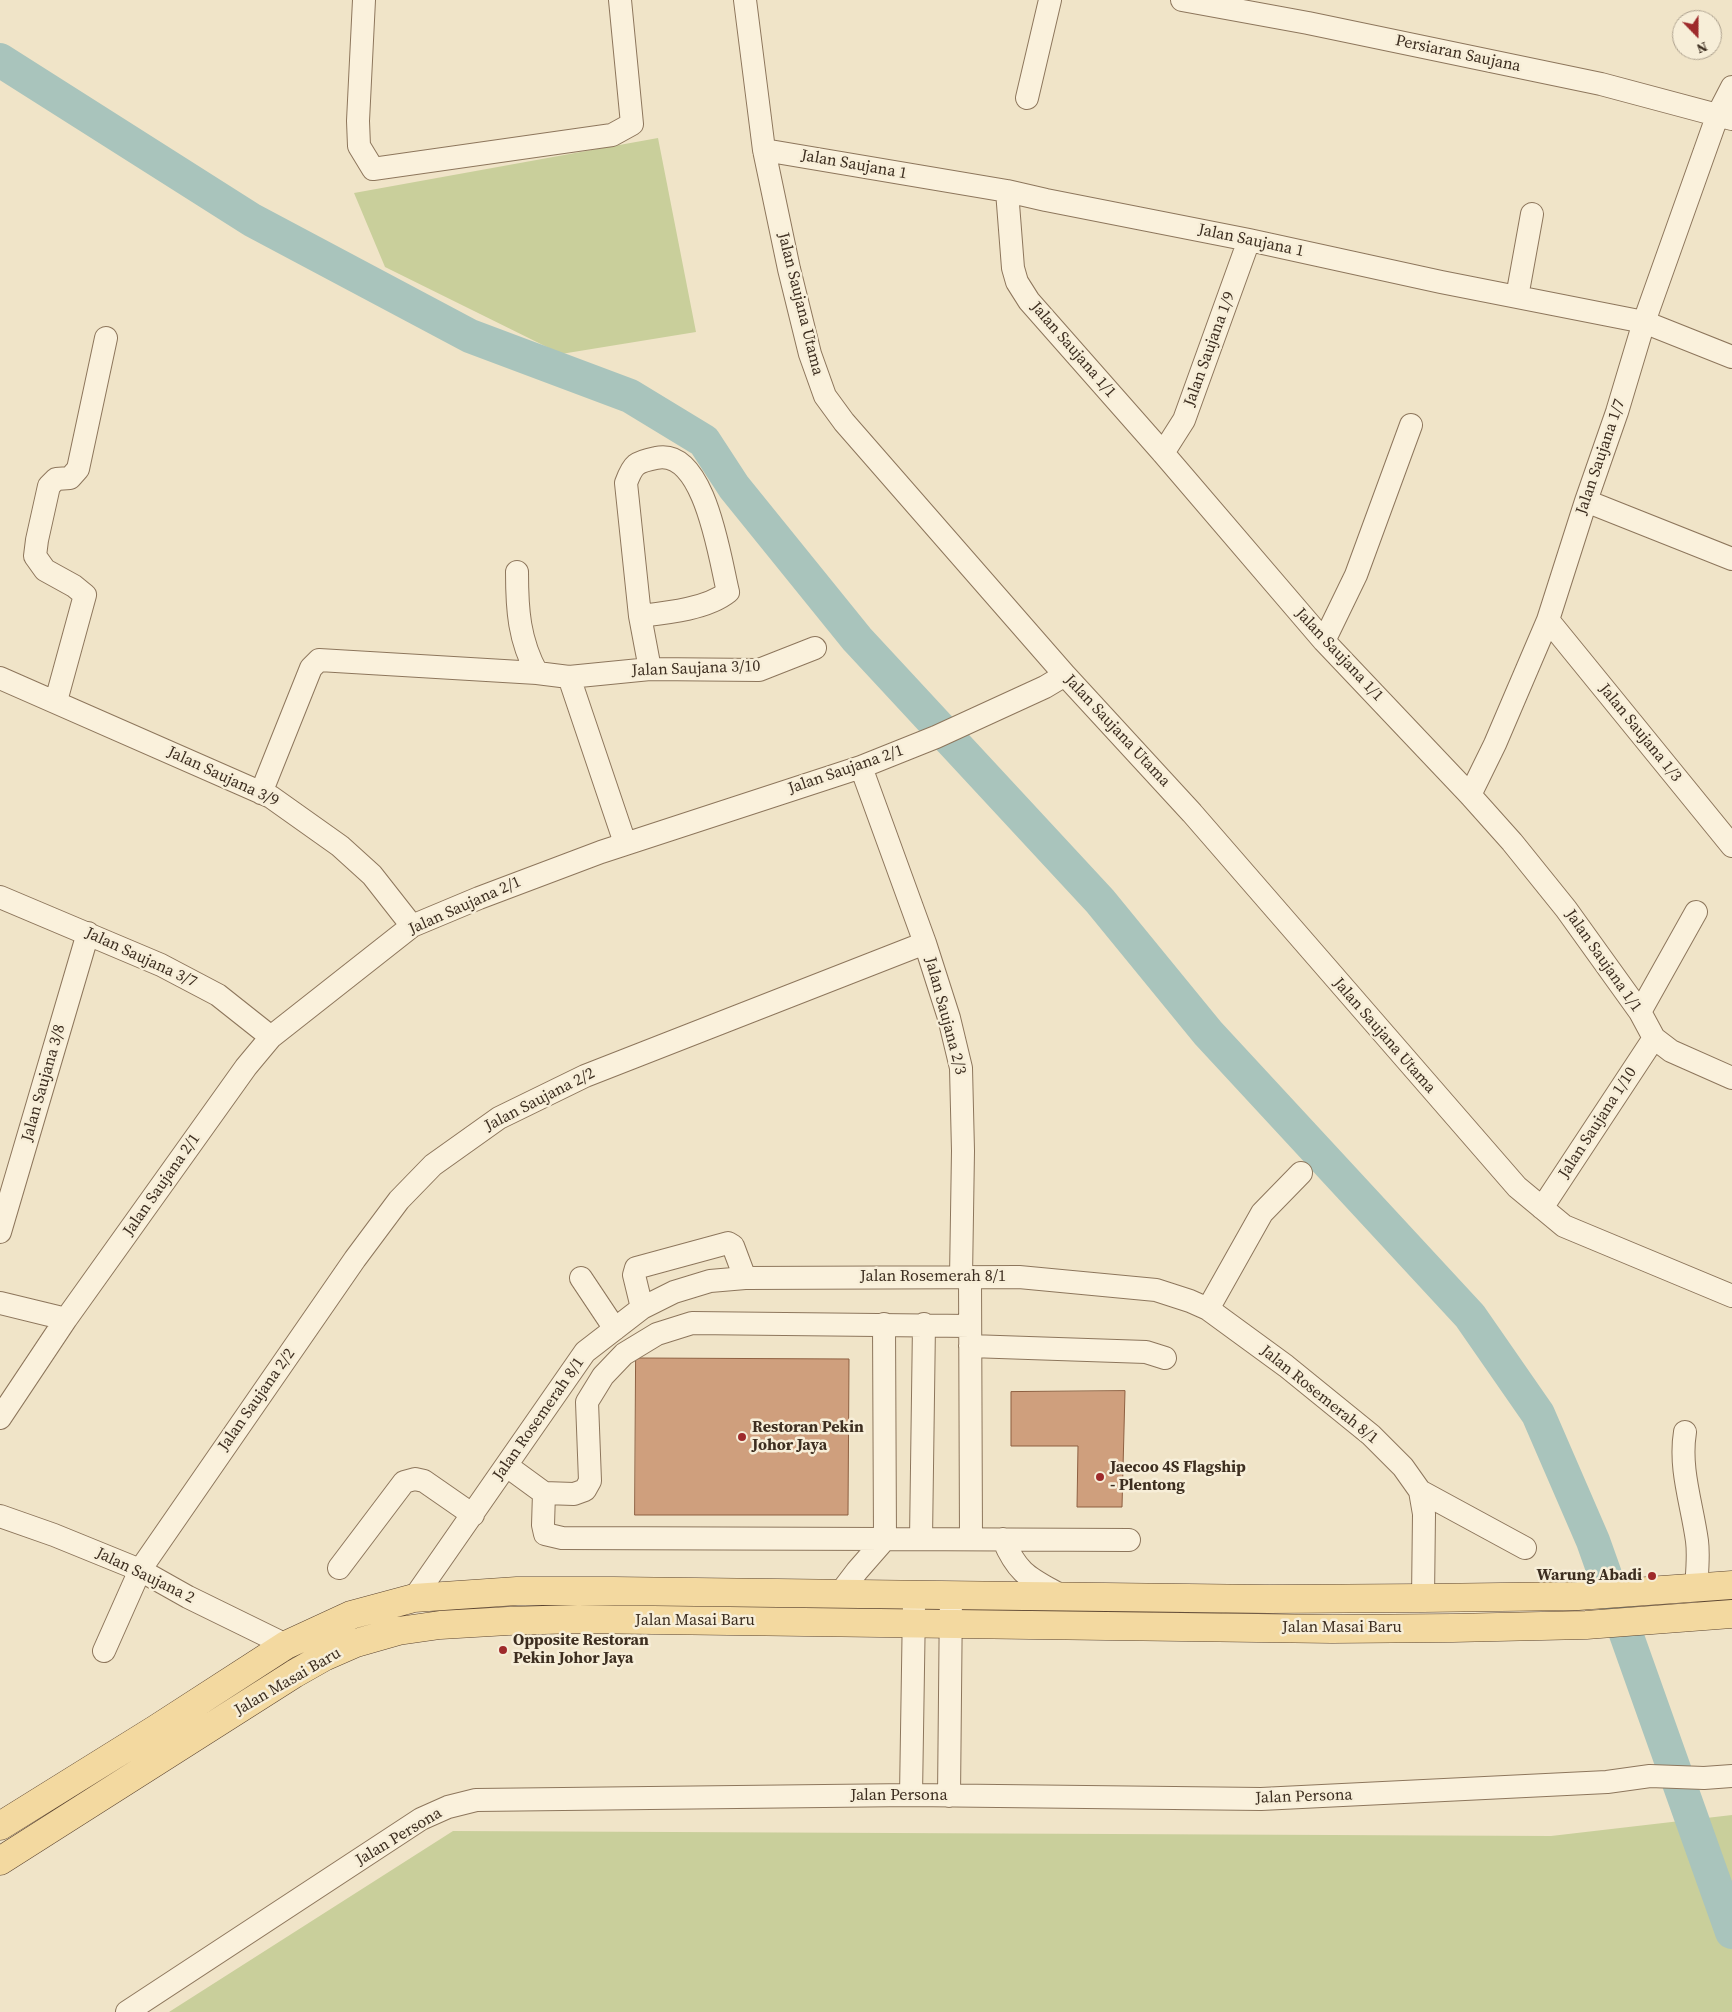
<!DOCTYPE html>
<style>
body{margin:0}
#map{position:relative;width:1732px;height:2012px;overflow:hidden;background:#f0e4c8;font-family:"Source Serif 4",serif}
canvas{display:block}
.north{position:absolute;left:1672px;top:10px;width:50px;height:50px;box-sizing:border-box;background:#f7eed8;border:1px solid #ada18e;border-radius:50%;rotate:158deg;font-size:14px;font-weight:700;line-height:20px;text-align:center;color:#3d2e20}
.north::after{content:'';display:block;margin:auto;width:18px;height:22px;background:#9e2a2b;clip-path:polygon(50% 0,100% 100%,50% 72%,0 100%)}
</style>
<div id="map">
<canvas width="1732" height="2012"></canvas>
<div class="north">N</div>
</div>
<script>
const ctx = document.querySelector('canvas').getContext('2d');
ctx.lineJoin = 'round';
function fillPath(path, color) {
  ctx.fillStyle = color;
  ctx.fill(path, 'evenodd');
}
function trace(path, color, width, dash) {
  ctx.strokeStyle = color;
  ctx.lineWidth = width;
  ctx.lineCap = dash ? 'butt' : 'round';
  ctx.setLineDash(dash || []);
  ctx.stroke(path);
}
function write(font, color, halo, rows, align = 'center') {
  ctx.font = font + ' "Source Serif 4",serif';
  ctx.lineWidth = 5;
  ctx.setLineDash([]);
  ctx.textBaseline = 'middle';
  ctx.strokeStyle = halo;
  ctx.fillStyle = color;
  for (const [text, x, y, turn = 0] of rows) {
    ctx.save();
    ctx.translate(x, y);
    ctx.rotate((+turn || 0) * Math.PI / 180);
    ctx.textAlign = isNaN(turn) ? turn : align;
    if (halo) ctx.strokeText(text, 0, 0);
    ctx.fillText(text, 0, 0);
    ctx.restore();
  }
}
fillPath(new Path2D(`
 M658,138L696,332L561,354L385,267L354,193Z
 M1732,1815V2012H169L453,1831L1551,1836Z`), '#c9cf9b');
trace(new Path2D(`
 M0,60L252,220L470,336L630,396L704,441L734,487L857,639L1100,901L1208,1033L1470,1316L1538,1414L1593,1541L1732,1932`), '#a9c4bc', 34);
const building = new Path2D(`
 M636,1358L849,1359L848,1515H635Z
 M1125,1391L1122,1507H1077L1078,1446H1011V1392Z`);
fillPath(building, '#cf9f7d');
trace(building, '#8d5f41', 1);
const minor = new Path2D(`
 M364,0L358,121L359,146L373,169L612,135L632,124L620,0
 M745,0L764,150L789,269L810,354L825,396L844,422L1065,675L1192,813L1517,1187L1564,1226L1732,1296
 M1182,0L1308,23L1601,84L1732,119
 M1027,98L1050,0
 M764,150L1007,191L1046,200L1249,240L1441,282L1644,322L1732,357
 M1007,191L1013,268L1017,282L1029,301L1163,453L1324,641L1470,795L1512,842L1566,909L1640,1012L1654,1038L1671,1051L1732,1078
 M1517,297L1532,214
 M1163,453L1184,420L1249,240
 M1586,501L1732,559
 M517,572C517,610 519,640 537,673
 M640,616C666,613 707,609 728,592C720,560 705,447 656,458C636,462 633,464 626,483L640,616L650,669
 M1548,620L1732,846
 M1324,641L1356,575L1411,425
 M569,677L625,843
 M0,678L271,797L340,846L372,875L412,926
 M56,701L85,595L74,586L45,570L35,556L37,540L49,486L56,479L70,478L78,469L106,338
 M861,767L925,943L949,1018L961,1068L963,1151L961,1277
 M261,793L311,668L319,660L537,673L569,677L650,669L759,670L815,648
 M1470,795L1495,744L1548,620L1586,501L1617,412L1644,322L1718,114L1732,87
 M0,897L161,965L218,995L271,1037
 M1640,1012L1696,912
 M1542,1208L1654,1038
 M0,1232L88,933
 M970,1277L971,1539
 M581,1278L615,1329
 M0,1303L66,1319
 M642,1308L634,1275L636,1268L728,1243L733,1246L745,1278
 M1208,1309L1262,1213L1301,1173
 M970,1346L1146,1352L1165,1358
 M0,1418L66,1319L246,1067L271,1037L412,926L479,898L601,852L861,767L936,737L1045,687L1065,675
 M1685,1432C1679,1469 1692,1504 1697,1541C1699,1556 1697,1573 1696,1588
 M507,1466L544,1493L574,1494L585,1490L590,1481L587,1402L603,1376L624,1354L657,1334L692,1323L970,1326
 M1420,1491L1525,1548
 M544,1493L543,1525L545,1534L562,1538L885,1539L884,1324
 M0,1516L54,1535L140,1570L188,1597L286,1645
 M921,1539L924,1324
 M1003,1539C1018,1575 1030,1578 1062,1596
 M339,1568L404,1482L415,1479L424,1481L473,1515
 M841,1592L857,1571L885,1539L1129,1540
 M414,1598L585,1352L642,1308L674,1292L710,1281L745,1278L1019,1277L1156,1290L1190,1301L1208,1309L1286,1366L1371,1435L1403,1467L1420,1491L1424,1514L1423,1598
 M104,1651L140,1570L355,1259L399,1200L433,1165L499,1118L585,1076L925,943
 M911,1795L914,1606
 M949,1796L951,1594
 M127,2012L421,1819L448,1807L476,1800L911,1795L1261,1799L1607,1782L1650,1776L1704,1778L1732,1776`);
const major = new Path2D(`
 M0,1826L156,1729L286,1645L351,1615L414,1598L517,1591H614L1269,1599L1423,1598L1578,1596L1732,1585
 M0,1861L294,1674L324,1657L356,1643L398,1631L440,1625L508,1621L578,1619L1332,1629L1453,1628L1586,1625L1732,1614`);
trace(minor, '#8d765c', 24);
trace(major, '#5b4430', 29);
trace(minor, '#faf1dc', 22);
trace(major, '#f3d9a0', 28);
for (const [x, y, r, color] of [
 [742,1437,5,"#9e2a2b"],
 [1100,1477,5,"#9e2a2b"],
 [1652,1576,5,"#9e2a2b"],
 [503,1650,5,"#9e2a2b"]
]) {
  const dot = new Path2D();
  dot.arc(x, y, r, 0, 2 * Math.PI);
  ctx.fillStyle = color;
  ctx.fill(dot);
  trace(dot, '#f7eed8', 2);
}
write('16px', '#3d2e20', '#f7eed8', [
 ["Persiaran Saujana",1458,54,12],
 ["Jalan Saujana 1",854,165,10],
 ["Jalan Saujana 1",1251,241,12],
 ["Jalan Saujana Utama",800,304,76],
 ["Jalan Saujana 1/9",1210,349,-70],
 ["Jalan Saujana 1/1",1073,350,49],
 ["Jalan Saujana 1/7",1601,457,-71],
 ["Jalan Saujana 1/1",1339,655,47],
 ["Jalan Saujana 3/10",696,669,-2],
 ["Jalan Saujana Utama",1117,731,47],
 ["Jalan Saujana 1/3",1640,733,51],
 ["Jalan Saujana 2/1",846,770,-19],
 ["Jalan Saujana 3/9",223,777,25],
 ["Jalan Saujana 2/1",465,906,-24],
 ["Jalan Saujana 3/7",141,958,25],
 ["Jalan Saujana 1/1",1603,961,55],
 ["Jalan Saujana 2/3",945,1016,75],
 ["Jalan Saujana Utama",1384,1036,49],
 ["Jalan Saujana 3/8",44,1083,-74],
 ["Jalan Saujana 2/2",540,1100,-27],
 ["Jalan Saujana 1/10",1598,1123,-57],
 ["Jalan Saujana 2/1",162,1185,-55],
 ["Jalan Rosemerah 8/1",933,1277],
 ["Jalan Rosemerah 8/1",1319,1395,39],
 ["Jalan Saujana 2/2",257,1400,-55],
 ["Jalan Rosemerah 8/1",539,1419,-55],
 ["Jalan Saujana 2",145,1576,26],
 ["Jalan Masai Baru",695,1621],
 ["Jalan Masai Baru",1342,1628],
 ["Jalan Masai Baru",288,1682,-30],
 ["Jalan Persona",899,1796],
 ["Jalan Persona",1304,1797,-2],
 ["Jalan Persona",399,1837,-31]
]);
write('bold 16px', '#3d2e20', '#f7eed8', [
 ["Restoran Pekin",752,1428],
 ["Johor Jaya",752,1446],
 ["Jaecoo 4S Flagship",1110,1468],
 ["- Plentong",1110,1486],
 ["Warung Abadi",1642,1576,"right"],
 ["Opposite Restoran",513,1641],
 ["Pekin Johor Jaya",513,1659]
], 'left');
</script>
